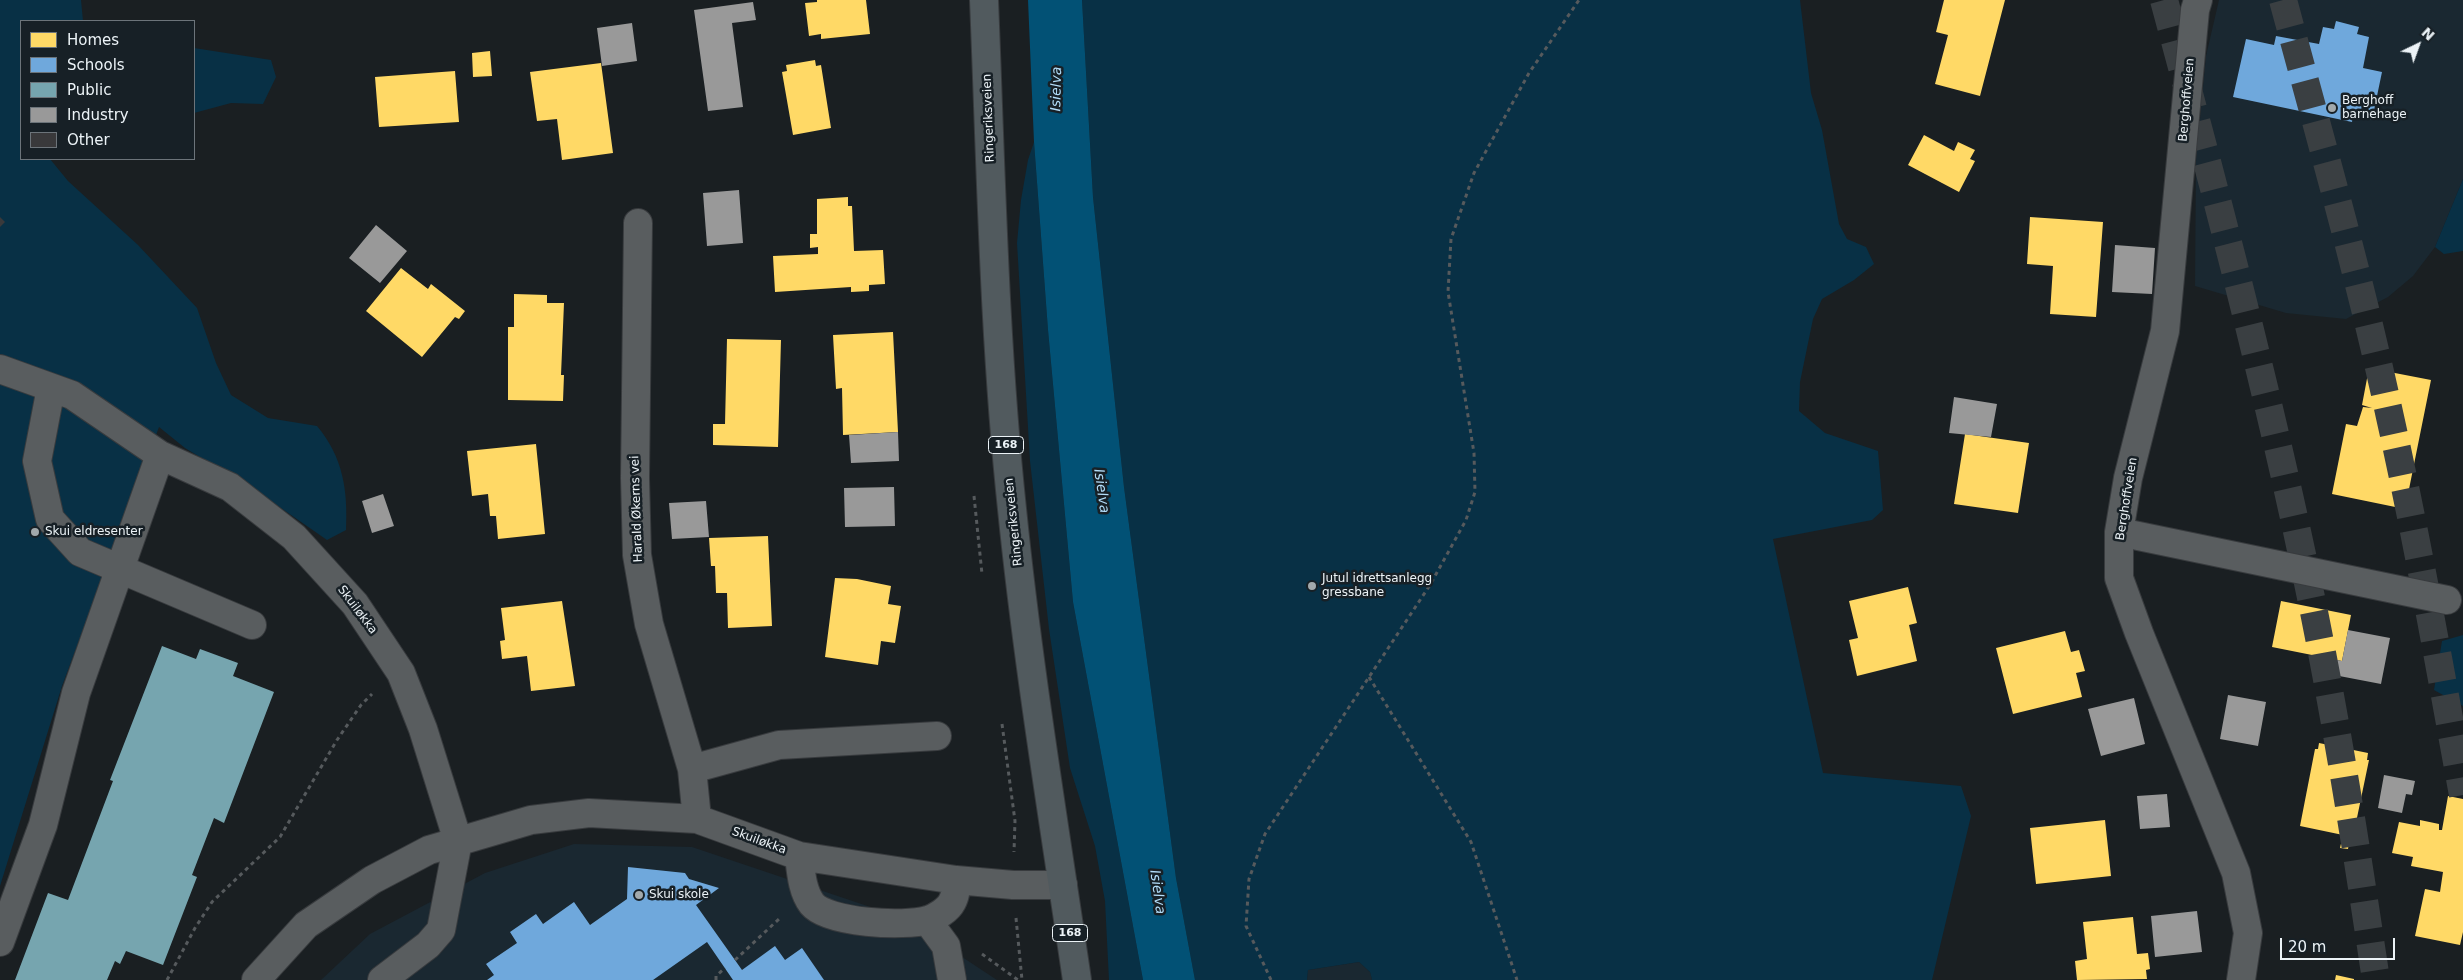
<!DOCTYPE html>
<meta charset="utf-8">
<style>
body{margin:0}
#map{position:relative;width:2463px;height:980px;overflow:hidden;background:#1a1f22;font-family:"DejaVu Sans",sans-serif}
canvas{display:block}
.legend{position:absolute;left:20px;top:20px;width:175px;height:140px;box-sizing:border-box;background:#172026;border:1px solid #6c747a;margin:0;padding:6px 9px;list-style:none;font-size:15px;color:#ecf3f7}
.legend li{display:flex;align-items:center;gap:10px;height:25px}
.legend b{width:25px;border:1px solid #6c747a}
.north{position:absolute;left:2393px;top:20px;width:50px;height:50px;-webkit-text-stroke:4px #172026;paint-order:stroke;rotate:42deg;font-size:14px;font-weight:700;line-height:20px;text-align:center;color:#ecf3f7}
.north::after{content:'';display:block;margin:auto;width:18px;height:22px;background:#ecf3f7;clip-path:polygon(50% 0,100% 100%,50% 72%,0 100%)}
.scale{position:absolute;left:2280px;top:938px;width:115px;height:22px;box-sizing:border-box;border:2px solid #ecf3f7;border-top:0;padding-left:6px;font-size:15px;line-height:18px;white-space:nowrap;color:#ecf3f7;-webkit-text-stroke:4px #172026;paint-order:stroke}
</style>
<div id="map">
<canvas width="2463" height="980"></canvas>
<ul class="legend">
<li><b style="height:14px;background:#ffd966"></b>Homes</li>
<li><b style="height:14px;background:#6fa8dc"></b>Schools</li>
<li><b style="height:14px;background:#76a5af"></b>Public</li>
<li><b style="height:14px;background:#999"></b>Industry</li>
<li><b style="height:14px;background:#39393b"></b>Other</li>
</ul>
<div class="north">N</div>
<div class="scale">20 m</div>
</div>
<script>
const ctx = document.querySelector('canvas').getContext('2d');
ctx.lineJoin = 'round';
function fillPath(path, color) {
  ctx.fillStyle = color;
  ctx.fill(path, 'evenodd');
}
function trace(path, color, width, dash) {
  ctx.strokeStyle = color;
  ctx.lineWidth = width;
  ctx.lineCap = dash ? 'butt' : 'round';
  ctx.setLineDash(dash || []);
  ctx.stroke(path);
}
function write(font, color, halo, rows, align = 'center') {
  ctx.font = font + ' "DejaVu Sans",sans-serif';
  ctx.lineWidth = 5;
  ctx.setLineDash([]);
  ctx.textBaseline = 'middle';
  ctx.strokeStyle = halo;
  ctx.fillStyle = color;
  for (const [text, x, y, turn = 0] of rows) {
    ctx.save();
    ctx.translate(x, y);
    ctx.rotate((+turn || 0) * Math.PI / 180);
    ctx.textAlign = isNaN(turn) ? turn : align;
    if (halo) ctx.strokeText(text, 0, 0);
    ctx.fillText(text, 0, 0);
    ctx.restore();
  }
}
fillPath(new Path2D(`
 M2219,0H2463V179L2435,247L2413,276L2388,297L2346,319L2286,313L2195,286L2196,160L2206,56Z
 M574,844L692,847L903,918L997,980H321L370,934L485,873Z
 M1359,962L1370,972L1372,980H1307L1308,970Z`), '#1a2831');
fillPath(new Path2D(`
 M0,0H81L83,21H21V159H50L68,181L138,245L197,308L216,363L231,395L268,418L317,426C343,457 348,490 346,530L327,540L258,492L185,448L159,427L62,686L0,886Z
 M1082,0H1800L1811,93L1822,130L1839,224L1847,239L1866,247L1874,264L1854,280L1822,299L1813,319L1800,382L1799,411L1825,433L1878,451L1883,510L1872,520L1773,539L1823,773L1961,786L1971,816L1932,980H1372L1370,972L1359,962L1308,970L1307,980H1195L1176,878L1124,487L1093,197Z
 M194,48L271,60L276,77L263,104L231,103L194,113Z
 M1034,142L1048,330L1073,602L1143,980H1109L1105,901L1095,846L1070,768L1049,629L1030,461L1017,243L1021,200L1028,160Z
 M2463,179V251L2444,254L2435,247Z
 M2463,635V706L2434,690L2442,641Z`), '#083045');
fillPath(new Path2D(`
 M1028,0H1082L1093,197L1124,487L1176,878L1195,980H1143L1073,602L1048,330L1034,142Z`), '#025175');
fillPath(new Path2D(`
 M817,0H866L870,34L821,39V34L809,36L805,3L817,2Z
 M1944,0H2005L1980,96L1935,84L1948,35L1936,32Z
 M490,51L492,76L473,77L472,53Z
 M815,60L816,66L821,65L831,128L793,135L782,72L787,71L786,65Z
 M601,63L613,153L562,160L557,119L537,121L530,72Z
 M455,71L459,122L379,127L375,77Z
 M1924,135L1954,151L1958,142L1975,150L1970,159L1975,161L1959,192L1908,165Z
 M848,197V206H852L854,251L883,250L885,284L869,285V291L851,292V287L775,292L773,256L818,254V247L810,248V234H817V199Z
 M2030,217L2103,222L2096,317L2050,314L2053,266L2027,264Z
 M401,268L428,289L431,284L465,311L459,319L455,317L422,357L366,311Z
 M514,294L547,295V303H564L561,375H564L563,401L508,400V327H514Z
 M893,332L898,432L843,435L842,388L836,389L833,335Z
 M727,339L781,340L778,447L713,445V424H725Z
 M2369,368L2431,380L2405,509L2332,494L2346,424L2357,426L2363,407L2372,408L2362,405Z
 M1965,434L2029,443L2018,513L1954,504Z
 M536,444L545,534L498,539L496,516H490L488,494L472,496L467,451Z
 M768,536L772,626L728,628L727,593H716L715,566H711L709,538Z
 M835,578L857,579L891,586L888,604L901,606L895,643L881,641L878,665L825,657Z
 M1908,587L1917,623L1909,625L1917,661L1857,676L1849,640L1858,638L1849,601Z
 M562,601L575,686L531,691L527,656L502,659L500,641L505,640L501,608Z
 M2281,601L2351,615L2342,661L2272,647Z
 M2065,631L2071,652L2079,650L2085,671L2076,673L2082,697L2013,714L1996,648Z
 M2319,743L2368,753L2367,760H2369L2353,837L2350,836L2348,849L2340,848L2343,835L2300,826L2315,749H2318Z
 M2448,796L2463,799V932L2460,945L2415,936L2425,889L2440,892L2443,872L2411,866L2413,857L2392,853L2399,822L2420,826V820L2439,824V830H2442Z
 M2105,820L2111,876L2036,884L2030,828Z
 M2133,917L2137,954L2148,953L2150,969L2146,970L2147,979L2077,980L2075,961L2087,959L2083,922Z
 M2336,975L2354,979V980H2335Z`), '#ffd966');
fillPath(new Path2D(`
 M2336,21L2359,27L2357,34L2369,37L2363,68L2382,72L2372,120L2353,116L2352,122L2233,97L2246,39L2274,45L2276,36L2319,44L2323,27L2334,29Z
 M628,867L685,873L689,879L719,888L696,905L742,970L775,946L785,960L802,948L824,980H733L707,942L653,980H487L494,975L486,964L517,943L510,932L536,914L543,924L574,902L590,925L627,899Z`), '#6fa8dc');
fillPath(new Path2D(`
 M162,646L196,659L200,649L238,663L233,676L274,692L224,823L214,818L192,875L197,877L163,965L126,951L120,964L115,961L107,980H15L48,893L68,900L113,781L110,780Z`), '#76a5af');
fillPath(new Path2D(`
 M753,2L756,20L732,23L743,107L708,111L694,10Z
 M632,23L637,61L602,66L597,28Z
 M739,190L743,243L707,246L703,193Z
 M376,225L407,251L380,283L349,258Z
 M2115,245L2155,248L2152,294L2112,292Z
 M1954,397L1997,404L1991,437L1949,433Z
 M898,432L899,461L851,463L849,435Z
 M894,487L895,526L845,527L844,488Z
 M383,494L394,526L372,533L362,501Z
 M706,501L709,537L672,539L669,503Z
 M2348,630L2390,638L2381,684L2334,675L2337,660L2342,661Z
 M2228,695L2266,702L2258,746L2220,739Z
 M2134,698L2145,744L2101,756L2088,709Z
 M2384,775L2415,781L2412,795L2406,794L2402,813L2378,808Z
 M2167,794L2170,827L2140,829L2137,796Z
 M2197,911L2202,952L2155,957L2151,916Z`), '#999');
fillPath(new Path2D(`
 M0,217L5,222L0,227Z`), '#39393b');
trace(new Path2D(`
 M2164,0C2219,205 2273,409 2315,617C2339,737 2358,859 2376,980
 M2283,0C2320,138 2360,277 2390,417C2418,543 2440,669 2463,795`), '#3a3f42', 28, [28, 14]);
const minor = new Path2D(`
 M2198,0L2195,10L2165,331L2128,478L2119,532V578L2139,633L2236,873L2248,933L2241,980
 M638,223L635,478L637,555L649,624L692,769L697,819
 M0,369L72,395L160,455L230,487L294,537L355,604L401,673L423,729L458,841L441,930L428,945L382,980
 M51,388L37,461L50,519L80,552L252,625
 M2119,532L2447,600
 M692,769L779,745L937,736
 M799,856C801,872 802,891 812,904C828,923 904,927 928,920C936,917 948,910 952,902C956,895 956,887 956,880
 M927,920L946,946L952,980
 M0,942L43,825L76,693L160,455
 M256,980L306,925L372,880L429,850L531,820L589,813L697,819L799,856L956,880L1013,885H1063`);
const major = new Path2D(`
 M984,0C991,170 994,340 1012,509C1028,667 1054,823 1077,980`);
trace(minor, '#383b3e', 30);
trace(major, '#383b3e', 30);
trace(new Path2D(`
 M974,496L982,574
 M1369,677L1471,842L1517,980
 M1002,724L1015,821L1014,852
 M1016,918L1022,980
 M982,954L1018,980
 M735,960L780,918
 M167,980L195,928L212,902L280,837L337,740L361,705L372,694
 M716,980V976L725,968
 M1271,980L1246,926L1249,879L1265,834L1430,585L1466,520L1475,492L1474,453L1448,292L1451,239L1474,173L1529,73L1579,0`), '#565a5d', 3, [4, 4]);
trace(minor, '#595d5f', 28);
trace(major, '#515a5e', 28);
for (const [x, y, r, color] of [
 [2332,108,5,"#a2a9ac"],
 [35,532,5,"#a2a9ac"],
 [1312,586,5,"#a2a9ac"],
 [639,895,5,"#a2a9ac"]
]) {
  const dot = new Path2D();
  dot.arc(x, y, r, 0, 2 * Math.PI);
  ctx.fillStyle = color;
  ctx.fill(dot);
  trace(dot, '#172026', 2);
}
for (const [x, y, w] of [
 [1006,445,35],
 [1070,933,35]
]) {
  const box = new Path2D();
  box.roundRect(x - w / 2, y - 8.5, w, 17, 4);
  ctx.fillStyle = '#172026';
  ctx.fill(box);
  trace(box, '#ecf3f7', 1);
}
write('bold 11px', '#ecf3f7', null, [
 ["168",1006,445],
 ["168",1070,933]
]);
write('12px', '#ecf3f7', '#172026', [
 ["Berghoffveien",2187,100,-85],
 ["Ringeriksveien",989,118,-92],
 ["Berghoffveien",2127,499,-81],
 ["Harald Økerns vei",637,509,-92],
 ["Ringeriksveien",1014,522,-96],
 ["Skuiløkka",357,610,53],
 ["Skuiløkka",759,841,20]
]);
write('12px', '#ecf3f7', '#172026', [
 ["Berghoff",2342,101],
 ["barnehage",2342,115],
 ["Skui eldresenter",45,532],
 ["Jutul idrettsanlegg",1322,579],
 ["gressbane",1322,593],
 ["Skui skole",649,895]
], 'left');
write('italic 14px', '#b2ddf9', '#172026', [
 ["Isielva",1057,89,-89],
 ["Isielva",1101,491,82],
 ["Isielva",1157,892,82]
]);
</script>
